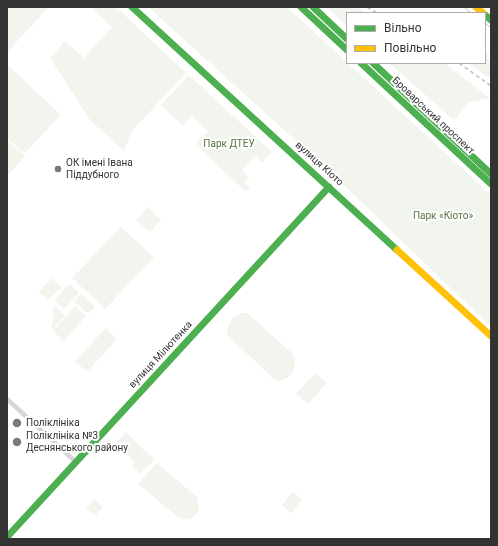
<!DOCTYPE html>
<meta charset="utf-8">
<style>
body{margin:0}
#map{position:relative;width:498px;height:546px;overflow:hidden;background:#fff;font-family:Roboto,sans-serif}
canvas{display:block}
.frame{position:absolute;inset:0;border:8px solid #333;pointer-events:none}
.legend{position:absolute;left:346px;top:12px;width:140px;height:52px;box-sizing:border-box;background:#fff;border:1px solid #adadad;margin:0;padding:5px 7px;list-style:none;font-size:12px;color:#333}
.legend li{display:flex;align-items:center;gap:8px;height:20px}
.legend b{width:20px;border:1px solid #adadad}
</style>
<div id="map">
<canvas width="498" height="546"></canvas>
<div class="frame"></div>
<ul class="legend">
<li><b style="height:5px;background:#4caf50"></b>Вільно</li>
<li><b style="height:5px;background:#ffc107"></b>Повільно</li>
</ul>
</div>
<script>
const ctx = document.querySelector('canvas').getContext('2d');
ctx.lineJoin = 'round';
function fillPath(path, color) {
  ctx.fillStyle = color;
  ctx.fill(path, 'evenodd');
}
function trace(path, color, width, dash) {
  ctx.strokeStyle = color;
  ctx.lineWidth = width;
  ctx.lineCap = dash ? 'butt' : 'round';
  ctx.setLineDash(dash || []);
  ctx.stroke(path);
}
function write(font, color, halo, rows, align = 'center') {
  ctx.font = font + ' Roboto,sans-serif';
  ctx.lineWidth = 4;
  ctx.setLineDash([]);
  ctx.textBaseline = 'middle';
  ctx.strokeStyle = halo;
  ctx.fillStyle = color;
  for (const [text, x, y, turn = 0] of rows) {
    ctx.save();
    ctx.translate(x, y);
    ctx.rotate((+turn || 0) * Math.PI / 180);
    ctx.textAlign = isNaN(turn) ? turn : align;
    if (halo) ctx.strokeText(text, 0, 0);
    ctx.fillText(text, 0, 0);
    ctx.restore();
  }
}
fillPath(new Path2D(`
 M7,7H49L8,51L7,50Z
 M91,7H116L186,73L131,132L124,151L90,120L50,58L65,41L84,58L112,27Z
 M148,7H287L491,195V327L324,166Z
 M326,7H356L366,13H347V26Z
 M485,52L490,56L487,59L491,62V79L469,64L485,63Z
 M389,63H444L490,98L470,102L454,120Z
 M9,66L61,115L24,154L7,138V69Z
 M189,75L272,152L262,163L255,156L242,170L249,177L244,182L250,188L246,192L195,144L208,131L192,116L183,126L161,105Z
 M7,140L25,156L7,176Z
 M148,207L161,220L150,232L136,220Z
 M121,227L154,257L105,309L72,278Z
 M51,278L62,287L48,300L39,292Z
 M70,284L79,293L64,309L54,300Z
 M81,294L95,307L88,314L74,301Z
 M54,305L65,316L52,330Z
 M75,306L86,316L64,341L53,331Z
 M241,313H247L292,353L295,358L294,371C289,377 283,382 275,380L227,335C228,324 230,317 241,313Z
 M106,328L117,339L87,372L75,361Z
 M315,373L327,383L308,404L296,394Z
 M126,432L145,451L140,457L146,451L155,459L140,474L132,466L135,462L115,444Z
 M157,463L197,497L199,509C195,518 188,521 179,518L138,484Z
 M293,492L302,500L291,513L282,505Z
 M94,499L103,507L95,516L86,508Z`), '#f1f5ed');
trace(new Path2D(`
 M7,399L76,462`), '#d7d7d7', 4.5);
trace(new Path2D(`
 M132,7L397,250
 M301,7L347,50
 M313,7L347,39
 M485,15L491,20
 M361,63L491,184
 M373,63L491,174
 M7,537L329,187`), '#4caf50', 7);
trace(new Path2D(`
 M476,7L483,13
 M397,250L491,336`), '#ffc107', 7);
trace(new Path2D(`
 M464,7L471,13
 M485,23L491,28`), '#bebebe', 1);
trace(new Path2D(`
 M367,7L377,13
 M459,63L491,86`), '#bebebe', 1.5, [4, 3]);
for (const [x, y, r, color] of [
 [58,169,4,"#7a7a7a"],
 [17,423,5,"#7a7a7a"],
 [17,442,5,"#7a7a7a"]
]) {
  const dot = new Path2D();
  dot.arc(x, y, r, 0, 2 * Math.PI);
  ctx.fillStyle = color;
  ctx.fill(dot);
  trace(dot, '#fff', 1.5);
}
write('10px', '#333', '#fff', [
 ["Броварський проспект",433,116,43],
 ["вулиця Кіото",319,164,42],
 ["вулиця Мілютенка",161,355,-47]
]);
write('10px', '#56703f', '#fff', [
 ["Парк ДТЕУ",229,144],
 ["Парк «Кіото»",443,216]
]);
write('10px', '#333', '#fff', [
 ["ОК імені Івана",66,163],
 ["Піддубного",66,175],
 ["Поліклініка",26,423],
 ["Поліклініка №3",26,436],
 ["Деснянського району",26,448]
], 'left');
</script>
